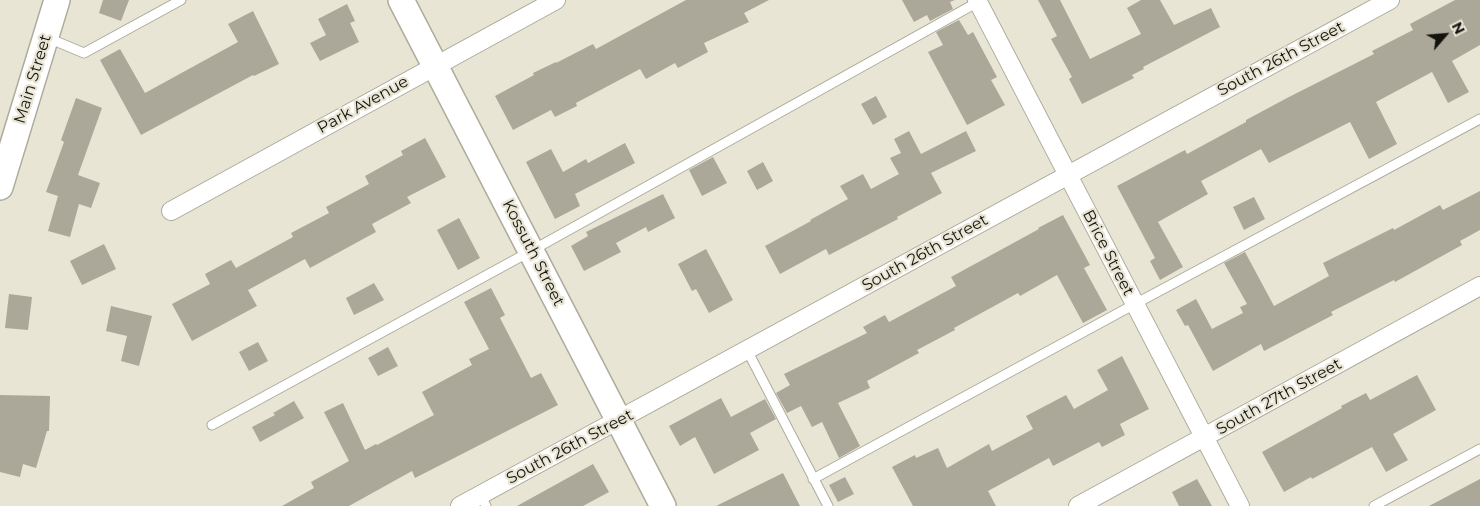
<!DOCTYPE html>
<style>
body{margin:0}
#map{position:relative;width:1480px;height:506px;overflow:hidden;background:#e8e5d5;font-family:Montserrat,sans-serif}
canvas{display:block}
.north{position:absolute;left:1420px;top:10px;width:50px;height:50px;-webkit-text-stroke:4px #e8e5d5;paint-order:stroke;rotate:63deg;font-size:14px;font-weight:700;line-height:20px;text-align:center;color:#13120d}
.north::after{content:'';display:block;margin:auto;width:18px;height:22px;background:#13120d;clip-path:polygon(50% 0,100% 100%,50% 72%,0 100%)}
</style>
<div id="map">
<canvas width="1480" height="506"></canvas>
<div class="north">N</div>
</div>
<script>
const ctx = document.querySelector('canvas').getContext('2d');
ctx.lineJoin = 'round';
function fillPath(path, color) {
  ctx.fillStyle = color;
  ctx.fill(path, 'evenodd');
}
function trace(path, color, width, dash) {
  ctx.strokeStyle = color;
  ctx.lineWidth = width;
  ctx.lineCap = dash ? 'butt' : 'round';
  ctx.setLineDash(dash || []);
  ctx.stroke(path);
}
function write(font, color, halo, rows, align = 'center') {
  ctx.font = font + ' Montserrat,sans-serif';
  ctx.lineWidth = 4.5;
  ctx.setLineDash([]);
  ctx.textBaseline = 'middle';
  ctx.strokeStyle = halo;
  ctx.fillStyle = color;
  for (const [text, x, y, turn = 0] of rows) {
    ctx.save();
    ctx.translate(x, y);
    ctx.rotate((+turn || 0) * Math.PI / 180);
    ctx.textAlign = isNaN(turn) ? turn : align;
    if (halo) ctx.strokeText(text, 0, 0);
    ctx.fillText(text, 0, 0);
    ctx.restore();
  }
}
fillPath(new Path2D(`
 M103,0H129L121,21L99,13Z
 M686,0H769L744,13L749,22L704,43L708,52L678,68L675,63L646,79L640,69L576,103L577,106L555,117L551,110L513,130L495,96L534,75L533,73L556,62V63L593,44L596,49Z
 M902,0H955L950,2L953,9L930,21L927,15L914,22Z
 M1038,0H1060L1090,59L1141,34L1127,8L1141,0H1160L1174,25L1211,8L1220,27L1143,67L1144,69L1132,75L1134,78L1082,104L1069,79L1072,77L1051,39L1057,36Z
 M1455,0H1480V45L1452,61L1469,92L1448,103L1432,72L1376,102L1397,144L1369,159L1350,122L1269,163L1261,149L1201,181L1208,194L1158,222L1183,267L1160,280L1150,261L1155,258L1117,186L1185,150L1187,154L1246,122V120L1287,98L1374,54L1372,51L1413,30L1410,24Z
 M347,4L355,21L350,23L359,42L320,61L310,43L326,35L318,19Z
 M253,11L279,64L254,76L253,75L141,135L100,60L120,49L145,93L238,42L228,24Z
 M959,20L968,35L973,32L997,77L991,80L1005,105L967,125L928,52L943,45L936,32Z
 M876,96L887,117L873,125L861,104Z
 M76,98L102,108L78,175L100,183L91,208L79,204L70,237L48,231L58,196L46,192L64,142L61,140Z
 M909,131L921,154L966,131L976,151L931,173L942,193L897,217L898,219L829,255L826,249L780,274L765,246L811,221L810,220L848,199L840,186L863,174L871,189L899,174L890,158L901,153L894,139Z
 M425,138L446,177L407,197L411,203L372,224L376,232L310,268L305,259L248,290L257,306L192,341L172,304L210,284L205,274L231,260L236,268L293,237L291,233L329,213L326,207L369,184L365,176L403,155L401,151Z
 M625,143L635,163L575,194L580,206L555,219L526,162L551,149L563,172L586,159L588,163Z
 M713,157L727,183L702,196L689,170Z
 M763,162L773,181L757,190L747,171Z
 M1480,191V230L1460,241L1462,245L1395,282L1394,280L1331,312L1333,315L1264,351L1261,344L1213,371L1188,325L1185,326L1176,310L1196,299L1212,329L1243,313L1240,307L1247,304L1224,263L1245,252L1274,306L1329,276L1323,263L1393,228L1394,230L1440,205L1443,210Z
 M663,194L675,218L648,232L646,227L616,243L621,252L584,271L571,246L588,236L586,232Z
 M1254,197L1265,219L1244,230L1233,207Z
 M1063,215L1090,265L1084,268L1107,310L1083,323L1057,275L1020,296L1018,293L954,328L955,330L917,350L919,353L867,381L870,388L838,403L860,446L839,458L822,422L812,427L801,406L787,413L776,393L790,385L784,374L867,333L863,327L885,315L889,322L956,286L951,277L1039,229L1038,228Z
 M459,218L480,258L458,270L437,230Z
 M104,244L116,269L82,285L70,261Z
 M706,249L733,300L709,313L696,289L692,291L678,264Z
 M374,283L384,300L354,315L346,298Z
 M491,288L505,315L500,318L531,378L541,373L558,405L415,478L412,471L349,506H282L314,488L311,482L349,461L324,412L343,403L365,450L376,444L377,445L434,415L422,392L472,365L469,359L489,349L464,302Z
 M9,294L32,297L28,330L5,328Z
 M111,306L152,316L139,366L121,361L127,336L106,331Z
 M258,342L268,361L249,371L239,352Z
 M388,347L398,366L378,376L368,358Z
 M1122,356L1149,409L1120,424L1125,435L1102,447L1099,442L1053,466L1049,458L988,491L996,506H913L892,467L915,455L916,458L938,448L947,468L989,444L992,451L1033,429L1026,416L1066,395L1074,409L1108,390L1097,370Z
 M1417,375L1436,410L1393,434L1408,460L1386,472L1372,447L1312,479L1311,477L1284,492L1262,452L1342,408L1341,406L1366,393L1370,400Z
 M0,395L50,396L49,431H47L36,468L23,464L20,477L0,472Z
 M721,398L731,417L765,399L776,419L750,433L759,450L714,474L695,437L680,446L669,426Z
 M294,401L304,418L260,442L252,427L275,415L273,413Z
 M593,464L609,492L583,506H517Z
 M783,473L800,506H716Z
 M845,477L854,494L838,502L829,485Z
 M1197,479L1212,506H1179L1172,492Z
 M1480,479V506H1429Z`), '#aba899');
const lane = new Path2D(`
 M48,38L84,53L181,0
 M747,350L828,506
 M212,425L531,251L978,2
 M813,479L1135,304L1480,119
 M481,495L486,506
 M1374,506L1480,449`);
const street = new Path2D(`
 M977,0L1240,506
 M171,211L556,0
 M460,506L1390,0
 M1078,506L1480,286`);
const secondary = new Path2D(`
 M401,0L663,506
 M0,187L57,0`);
trace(lane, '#aeab9c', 11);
trace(street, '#aeab9c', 20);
trace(secondary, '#aeab9c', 28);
trace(lane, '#fff', 9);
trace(street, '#fff', 18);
trace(secondary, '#fff', 25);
write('16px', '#13120d', '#e8e5d5', [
 ["South 26th Street",1281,59,-28],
 ["Main Street",33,79,-73],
 ["Park Avenue",363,105,-29],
 ["Kossuth Street",533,253,63],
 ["South 26th Street",925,253,-29],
 ["Brice Street",1108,253,63],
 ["South 27th Street",1279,397,-29],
 ["South 26th Street",570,447,-28]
]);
</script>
